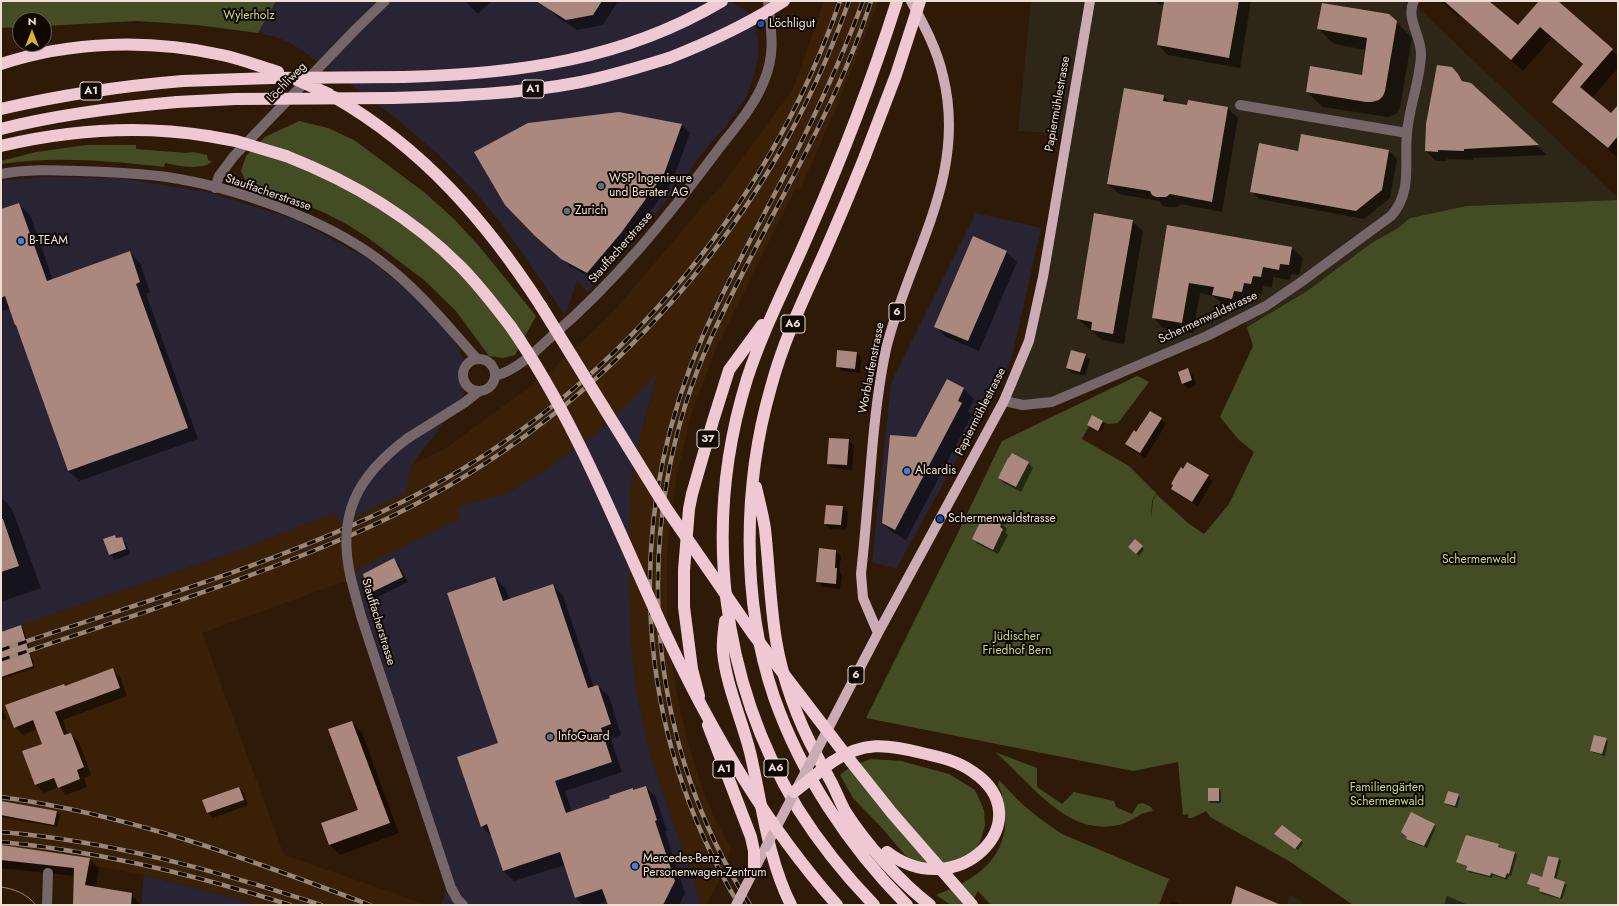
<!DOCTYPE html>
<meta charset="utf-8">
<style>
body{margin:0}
#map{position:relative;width:1619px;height:906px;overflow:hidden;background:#2f1a08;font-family:Jost,sans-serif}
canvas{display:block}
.frame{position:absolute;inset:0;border:2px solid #eee0d4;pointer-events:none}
.north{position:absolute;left:12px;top:12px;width:40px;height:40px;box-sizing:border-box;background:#100803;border:1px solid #695e57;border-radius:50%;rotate:0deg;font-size:11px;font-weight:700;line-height:16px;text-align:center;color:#eee0d4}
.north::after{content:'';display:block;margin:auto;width:14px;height:18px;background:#dab333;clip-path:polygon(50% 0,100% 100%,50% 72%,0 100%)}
</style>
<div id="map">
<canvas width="1619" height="906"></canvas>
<div class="frame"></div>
<div class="north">N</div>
</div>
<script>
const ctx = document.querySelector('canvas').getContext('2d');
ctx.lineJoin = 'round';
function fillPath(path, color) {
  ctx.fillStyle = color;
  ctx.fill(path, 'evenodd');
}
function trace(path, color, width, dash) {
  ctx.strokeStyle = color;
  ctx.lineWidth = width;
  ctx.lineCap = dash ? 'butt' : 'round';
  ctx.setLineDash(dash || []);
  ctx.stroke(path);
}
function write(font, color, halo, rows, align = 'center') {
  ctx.font = font + ' Jost,sans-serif';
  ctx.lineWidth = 4;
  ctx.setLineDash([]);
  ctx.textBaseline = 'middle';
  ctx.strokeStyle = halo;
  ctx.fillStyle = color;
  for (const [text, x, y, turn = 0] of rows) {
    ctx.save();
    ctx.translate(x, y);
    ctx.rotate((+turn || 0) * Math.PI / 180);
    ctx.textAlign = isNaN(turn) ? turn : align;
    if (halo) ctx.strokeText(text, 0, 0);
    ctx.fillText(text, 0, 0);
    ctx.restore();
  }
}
fillPath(new Path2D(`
 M276,1H731L753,15L758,41V57L755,71L746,98L725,127L698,158L691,169L654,216L588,292L577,281L565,315L504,227L476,193L437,153L391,114L303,51L290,43L276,37L258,33Z
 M44,177L118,178L207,192L294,219L367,258L413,295L453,337L466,365L462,374L466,385L462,398L411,466L407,492L340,524L334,513L237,551L1,632V181Z
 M976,213L1041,228L1011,361L896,569L872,562L891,383Z
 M658,373L644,421L630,488V633L637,694L650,755L702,905H441L449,881L351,579L361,567L461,518L457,509L469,503L504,495L548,469L611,421Z
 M144,875L243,900L256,905H141Z`), '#292434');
fillPath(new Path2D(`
 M1031,1H1411L1618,198V200L1466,206L1410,218L1398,228L1370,244L1307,291L1247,327L1244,318L1061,399L1004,401L1029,341L1066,134L1018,131Z
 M1290,894L1307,905H1287Z`), '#2e2616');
fillPath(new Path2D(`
 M824,1H879L837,106L800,190L795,189L716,348L691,415L677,475L671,514L667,554V615L670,653L677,695L685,731L698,776L713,815L731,849L724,871L706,905H702L650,755L637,694L631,647L629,593L630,488L640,437L658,374L611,421L548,469L504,495L469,503L458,509L462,518L362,567L351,579L202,633L284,855L428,905H256L243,900L144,875L95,866L1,858V632L237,551L334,513L340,524L407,492L411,466L449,446L550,372L610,315L729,176L793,89Z`), '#3a2007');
fillPath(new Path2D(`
 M1,1H276L258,33L197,25L137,21L44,26V20H20V27L1,28Z
 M299,121L328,128L354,140L424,192L454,219L479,246L536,316L515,355L503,358L489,356L456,311L424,280L367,237L348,225L325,213L301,203L253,188L247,184L241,171L246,156L265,137Z
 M87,145H136V149L186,153L193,152L207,155L208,160L212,162C197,171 181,166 165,163L164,167C110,161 55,156 1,164V161L36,152Z
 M1618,200V905H1353L1289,861L1210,817L1206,811L1192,818H1188V814L1183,815L1178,762L1133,771L866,718L956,537L1002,441L1137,376L1142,378L1149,382L1118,423L1108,424L1094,417L1082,439L1129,466L1156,493L1152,501L1151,520L1153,501L1156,494L1188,523L1204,534L1229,504L1254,452L1239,440L1220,417L1253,346L1247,327L1307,291L1370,244L1398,228L1410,218L1466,206Z
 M995,752L1037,768V787L1062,804L1074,792L1114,801L1116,807L1132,814L1138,804L1143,803L1151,807L1153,811C1148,812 1142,813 1138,816C1134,818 1129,822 1125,823C1069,842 1031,782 995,752Z
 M871,759L901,761L949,774L975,790L984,810L985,826L980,842L971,855L959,863L919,866L904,854L882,828L853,798L840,775L850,767Z
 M999,780L1021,803L1039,818L1062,834L1169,879L1159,905H991L978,891L970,905H951L936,895C969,882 1000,866 1005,827C1006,815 1001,804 1002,794L998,785Z`), '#434c23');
fillPath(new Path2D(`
 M465,1H491L478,14Z
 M551,1H618L603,25L577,30L557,17L547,7Z
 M1155,1H1251L1240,68L1168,55L1158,45L1164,5L1158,4Z
 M1441,1H1495L1492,4L1518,27L1540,1H1557L1612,50L1618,56V68L1592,98L1612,115L1618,107V158L1565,113L1553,102L1584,65L1552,38L1523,71L1460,15L1458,17Z
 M1396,22L1412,38L1400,107L1396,114L1388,117L1323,107L1307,92L1363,76L1366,50L1334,44L1318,28Z
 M1451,68L1466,83L1471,84L1547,155L1473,158V160L1447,159V161H1436L1426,151L1427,124Z
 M1163,96L1170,103L1188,106L1228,108L1238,118L1222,212L1181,204L1177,207H1167L1163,206L1159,201L1119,194L1108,184Z
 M619,113L682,125L690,133L672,182L628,241L595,280L570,266L545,244Z
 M1302,135L1389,151L1397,159L1390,198L1364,219L1259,199L1251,191L1299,152Z
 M19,204L30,215L53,280L130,252L140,263L150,292L146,294L198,439L79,481L68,470L10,308L1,312V211Z
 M1132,221L1143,231L1124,344L1102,340L1078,319Z
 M1168,226L1292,248L1303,258L1299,275L1291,274L1290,280L1273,277L1272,287L1263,286L1262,294L1254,293L1252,302L1244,301L1243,309L1224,306L1214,296L1200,293L1193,333L1163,328L1153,317Z
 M1007,252L1017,262L979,351L946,337L935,326Z
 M857,353L862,358L860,373L842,371L837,366Z
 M1085,355L1090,360L1085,376L1072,373L1067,368Z
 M1187,369L1193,375L1196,385L1188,389L1183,383Z
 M947,380L964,389L974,399L968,411L972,415L906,540L893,533L883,523L916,438Z
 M1092,416L1105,424L1100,432L1090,427Z
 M1161,419L1166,424L1145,458L1131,449L1126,444Z
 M849,440L854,446L852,470L833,468L828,463Z
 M1028,463L1033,468L1021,492L1004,483L999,478Z
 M1208,476L1213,481L1198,506L1177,494L1172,489Z
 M1,497L12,509L41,588L1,602Z
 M843,507L848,512L846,530L830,529L825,524Z
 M987,517L1002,524L1007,529L1005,532L1008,535L998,554L978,544L973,539Z
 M115,536L118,539L121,538L126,543L130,554L115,560L110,554Z
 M1135,541L1144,549L1139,556L1129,547Z
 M835,551L841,556L839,572L842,574L840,589L823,587L818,582Z
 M394,560L399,565L408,582L374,599L369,594L364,574Z
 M495,578L506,589L509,600L553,586L563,596L594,687L598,686L609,696L621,735L611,739L622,772L565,791L572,812L611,799L633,789L634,791L646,787L656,798L667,831H665L685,893L679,905H609L607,901L595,905H583L575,897L565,865L514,881L503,871L492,837L481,826L499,744Z
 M20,626L23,628L35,668L1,679V633Z
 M113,670L120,677L127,696L63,720L68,735L71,734L79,742L91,775L84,778L87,787L66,795L59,787L44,793L36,785L24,751L43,744L37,729L23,735L15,727L65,687Z
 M1,706L7,719L1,721Z
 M352,722L362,733L399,833L340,855L330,845L360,810Z
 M1606,739L1608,741L1605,756L1594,753L1591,751Z
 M239,788L244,793L248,805L213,818L208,813Z
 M1218,789L1221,791V803H1211L1209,801Z
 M1458,795L1460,797L1457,808L1448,805L1445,803Z
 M1,802L57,811L60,815L57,827L1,817Z
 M1434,825L1436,827L1427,848L1409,841L1407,839Z
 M1278,836L1301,840L1303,843L1298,850Z
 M1498,845L1500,848L1515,853L1517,855L1511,876L1509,875L1507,880L1493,875L1492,878L1469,872L1467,870L1468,867L1458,862Z
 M1,847L89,859L99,868L96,888L131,894L141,905H74L75,876L1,868Z
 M1559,859L1561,861L1556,880L1567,885L1562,899L1542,894L1540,892L1541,889L1528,884L1543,878Z
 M1447,896L1466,904L1468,905H1444Z
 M1172,901L1181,905H1170Z`), '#0007');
fillPath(new Path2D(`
 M536,1H602L593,15L566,20Z
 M1164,1H1239L1229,58L1157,45Z
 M1444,1H1489L1518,25L1539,1H1558L1613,49L1580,87L1611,113L1618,105V136L1608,148L1552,102L1583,64L1540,27L1511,60Z
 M1322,3L1389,14L1397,21L1385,91L1383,96L1379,100L1372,102H1366L1306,92L1310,66L1362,75L1367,38L1317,29Z
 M1437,65L1452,67L1458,74L1462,81L1471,83L1539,145L1464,149V151L1438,150V152L1425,151L1426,124Z
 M1124,88L1164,95L1163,101L1187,105L1188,100L1228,107L1212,202L1170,194L1166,197H1156L1152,195L1150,191L1107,184Z
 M619,112L682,124L664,174L621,233L587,273L561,259L535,236L505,205L474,152L528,123Z
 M1301,134L1389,150L1382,190L1356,211L1250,192L1259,143L1298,151Z
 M19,203L47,281L130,251L140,282L136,284L188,428L68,471L16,325H15L5,296L1,298V209Z
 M1094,213L1133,220L1113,334L1091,330L1092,322L1077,319Z
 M1167,225L1292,247L1289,265L1280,264L1279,270L1263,267L1261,277L1253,276L1251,284L1244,283L1242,292L1234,291L1232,299L1212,295L1214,287L1189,283L1182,323L1152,318Z
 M973,236L1007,251L968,341L934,327Z
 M837,350L857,352L855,369L836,367Z
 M1071,350L1086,354L1080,372L1066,368Z
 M1188,368L1192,380L1182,384L1178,372Z
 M947,379L964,388L958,401L962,403L895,530L882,523L890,435L916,437Z
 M1150,411L1162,418L1140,453L1125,444L1134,430L1136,432Z
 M1092,415L1103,421L1098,431L1087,425Z
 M829,438L849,439L847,465L827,464Z
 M1012,453L1029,462L1016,487L998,478L1008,458H1009Z
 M1187,462L1209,475L1192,502L1171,489L1173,485L1171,484L1176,475L1181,467L1183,469Z
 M826,505L843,506L841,525L824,524Z
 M987,516L1002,523L1000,527L1003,529L993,550L972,539L982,518L985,520Z
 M1,519H3L19,566L1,572Z
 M115,535L116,538L122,537L126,549L109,555L103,539Z
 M1135,539L1143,546L1136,554L1128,547Z
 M819,548L836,550L835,568H837L836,584L816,582Z
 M394,558L403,577L368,594L363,574Z
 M495,577L503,601L553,584L588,688L598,685L611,724L601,728L612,762L555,781L566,813L610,798L609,796L633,788V790L646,786L657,820L655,821L675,881L663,905H608L602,889L575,898L560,852L503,871L487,824L481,827L457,757L498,743L447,593Z
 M21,625L33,666L1,677V632Z
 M113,668L120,688L55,712L64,735L71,733L84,767L77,770L80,779L58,788L54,778L35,785L22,751L42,744L33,720L14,728L5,705L64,684L65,686Z
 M352,721L390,823L329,845L321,823L358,810L328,729Z
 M1594,735L1607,738L1602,754L1590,751Z
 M239,787L244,800L207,813L202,800Z
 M1208,788H1219V801H1208Z
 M1448,791L1459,794L1455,806L1444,803Z
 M1,801L57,811L54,825L1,815Z
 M1411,812L1435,824L1424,846L1406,839L1407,837L1401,832Z
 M1282,825L1302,840L1295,849L1274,834Z
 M1466,835L1499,844L1498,847L1515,852L1509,874L1507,873L1505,878L1491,873L1490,876L1466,870L1467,866L1456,862Z
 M1,845L90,858L85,885L132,893L131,905H73L74,868L1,860Z
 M1548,856L1559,858L1554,878L1565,882L1560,898L1539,891L1540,888L1527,884L1531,873L1542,877Z
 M1236,886L1281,905H1231Z`), '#aa887d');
trace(new Path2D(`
 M1240,105L1407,133
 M1,174C27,169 53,170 79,171C109,172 138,173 167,177C234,187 325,219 379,260C417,288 446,324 477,359
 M215,188L219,176L234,156L356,29L385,1
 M463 375a16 16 0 1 1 32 0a16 16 0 1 1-32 0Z
 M495,376C518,369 535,352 552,336C615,282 667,218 717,151C733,130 754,107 764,81C776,53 771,30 768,1
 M1004,401L1023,405L1052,402L1207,336L1266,306L1301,282L1391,216C1413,192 1404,162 1407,133C1409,107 1420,81 1421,55C1422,37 1405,18 1414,1
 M408,438L464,403L478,392
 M351,579L361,616L451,888L457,899L463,905
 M47,905L48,873`), '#756669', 10);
trace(new Path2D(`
 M878,633L863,598L861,574C865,537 868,500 871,463C874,425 878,387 886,349C909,255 968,176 943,76C937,49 924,25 911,1
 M828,729L878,633L1004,401L1029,341L1043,277L1090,1
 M754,870L766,847`), '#cbacb4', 10);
trace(new Path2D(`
 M1,64C71,41 150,39 222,55C241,59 259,66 278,72
 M404,77C517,74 623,60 722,1
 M334,97C423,148 486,221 541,306
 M392,98C455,96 519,94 581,82C611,76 640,67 669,58
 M1,109C61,95 121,86 183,81
 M1,129C59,114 118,107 177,102
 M1,146C69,130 139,125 208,136
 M286,156C350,181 411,217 460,266C479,285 495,306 511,327
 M865,156C851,191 837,224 822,258C803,300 783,342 771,387C743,484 741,600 774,697C801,774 849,847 907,905
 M756,487C759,501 763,515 765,529C769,566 770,603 776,640C782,678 798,721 816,754C820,762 825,770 829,778C835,788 839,800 845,811C866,844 899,881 930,905
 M725,621C724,631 722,642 723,652C726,685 742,720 750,752C762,803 767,857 791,905
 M699,696L692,669L684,607V570L689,509L692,494L713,421L729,370L762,325
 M708,725L751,837L754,851V869
 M832,762C863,741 887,744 922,753C940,757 958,761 973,772C1043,819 958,906 887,852
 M874,905C846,876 820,844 798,809C720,679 702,524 747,379C763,329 788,282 808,235C842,158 872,80 897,1`), '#eec8d2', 12);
trace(new Path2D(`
 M1,887C15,889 27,894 36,905`), '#988778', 1);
const rail = new Path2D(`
 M1,650C138,603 279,564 408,499C609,397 767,212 840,1
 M1,660C124,618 249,581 367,528C592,426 767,233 849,1
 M1,797C131,815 248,859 370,905
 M1,832C111,841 217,871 321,905
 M1,842C99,851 196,875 290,905
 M739,905C634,730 622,524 702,338C723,290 748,245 772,199C806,135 838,69 863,1
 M750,905C642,738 629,518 711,338C762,225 833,120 871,1`);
trace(rail, '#988778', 4.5);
trace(rail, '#100803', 3, [9]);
trace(new Path2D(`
 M351,579C336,515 357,476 408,438`), '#756669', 10);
trace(new Path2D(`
 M766,847L828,729
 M736,905L751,876`), '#cbacb4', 10);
trace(new Path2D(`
 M669,58C710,42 748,24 784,1
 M297,80L329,94
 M183,81L272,78L404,77
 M177,102L235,99L392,98
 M208,136L236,141L286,156
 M865,156L896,75L920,1
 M541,306L666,508L753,634L845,754L892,813L972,905
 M511,327C576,421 616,526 663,628C709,728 764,823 837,905
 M794,792L832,762`), '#eec8d2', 12);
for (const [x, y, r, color] of [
 [761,24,4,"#1a4fb4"],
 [601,186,4,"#5c6f8a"],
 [567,211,4,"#5c6f8a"],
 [21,241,4,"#3f7fe0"],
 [907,471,4,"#3f7fe0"],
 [940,519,4,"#1a4fb4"],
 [550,737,4,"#5c6f8a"],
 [635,866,4,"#3f7fe0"]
]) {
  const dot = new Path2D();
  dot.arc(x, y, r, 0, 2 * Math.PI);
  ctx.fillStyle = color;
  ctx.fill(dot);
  trace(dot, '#100803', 1.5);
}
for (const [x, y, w] of [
 [533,89,22],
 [91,91,22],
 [897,312,16],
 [793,324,24],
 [708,439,22],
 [856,675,16],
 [776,768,24],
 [724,769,22]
]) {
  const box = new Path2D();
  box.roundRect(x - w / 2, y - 9, w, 18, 3);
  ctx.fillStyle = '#100803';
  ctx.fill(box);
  trace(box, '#eee0d4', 1);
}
write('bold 11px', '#eee0d4', null, [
 ["A1",533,89],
 ["A1",91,91],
 ["6",897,312],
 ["A6",793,324],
 ["37",708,439],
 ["6",856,675],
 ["A6",776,768],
 ["A1",724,769]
]);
write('12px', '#c6d985', '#100803', [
 ["Wylerholz",249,16],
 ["Schermenwald",1479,560],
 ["Jüdischer",1017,637],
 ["Friedhof Bern",1017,651],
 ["Familiengärten",1387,788],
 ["Schermenwald",1387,802]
]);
write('12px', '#eee0d4', '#100803', [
 ["Löchligut",769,24],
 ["WSP Ingenieure",609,179],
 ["und Berater AG",609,193],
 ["Zurich",575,211],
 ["B-TEAM",29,241],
 ["Alcardis",915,471],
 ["Schermenwaldstrasse",948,519],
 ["InfoGuard",558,737],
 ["Mercedes-Benz",643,859],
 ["Personenwagen-Zentrum",643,873]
], 'left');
write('12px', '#eee0d4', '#100803', [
 ["Löchliweg",287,83,-46],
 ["Papiermühlestrasse",1058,104,-80],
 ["Stauffacherstrasse",268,193,19],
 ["Stauffacherstrasse",621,248,-49],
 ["Schermenwaldstrasse",1208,318,-25],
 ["Worblaufenstrasse",872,368,-79],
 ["Papiermühlestrasse",981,412,-63],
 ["Stauffacherstrasse",378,622,73]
]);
</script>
